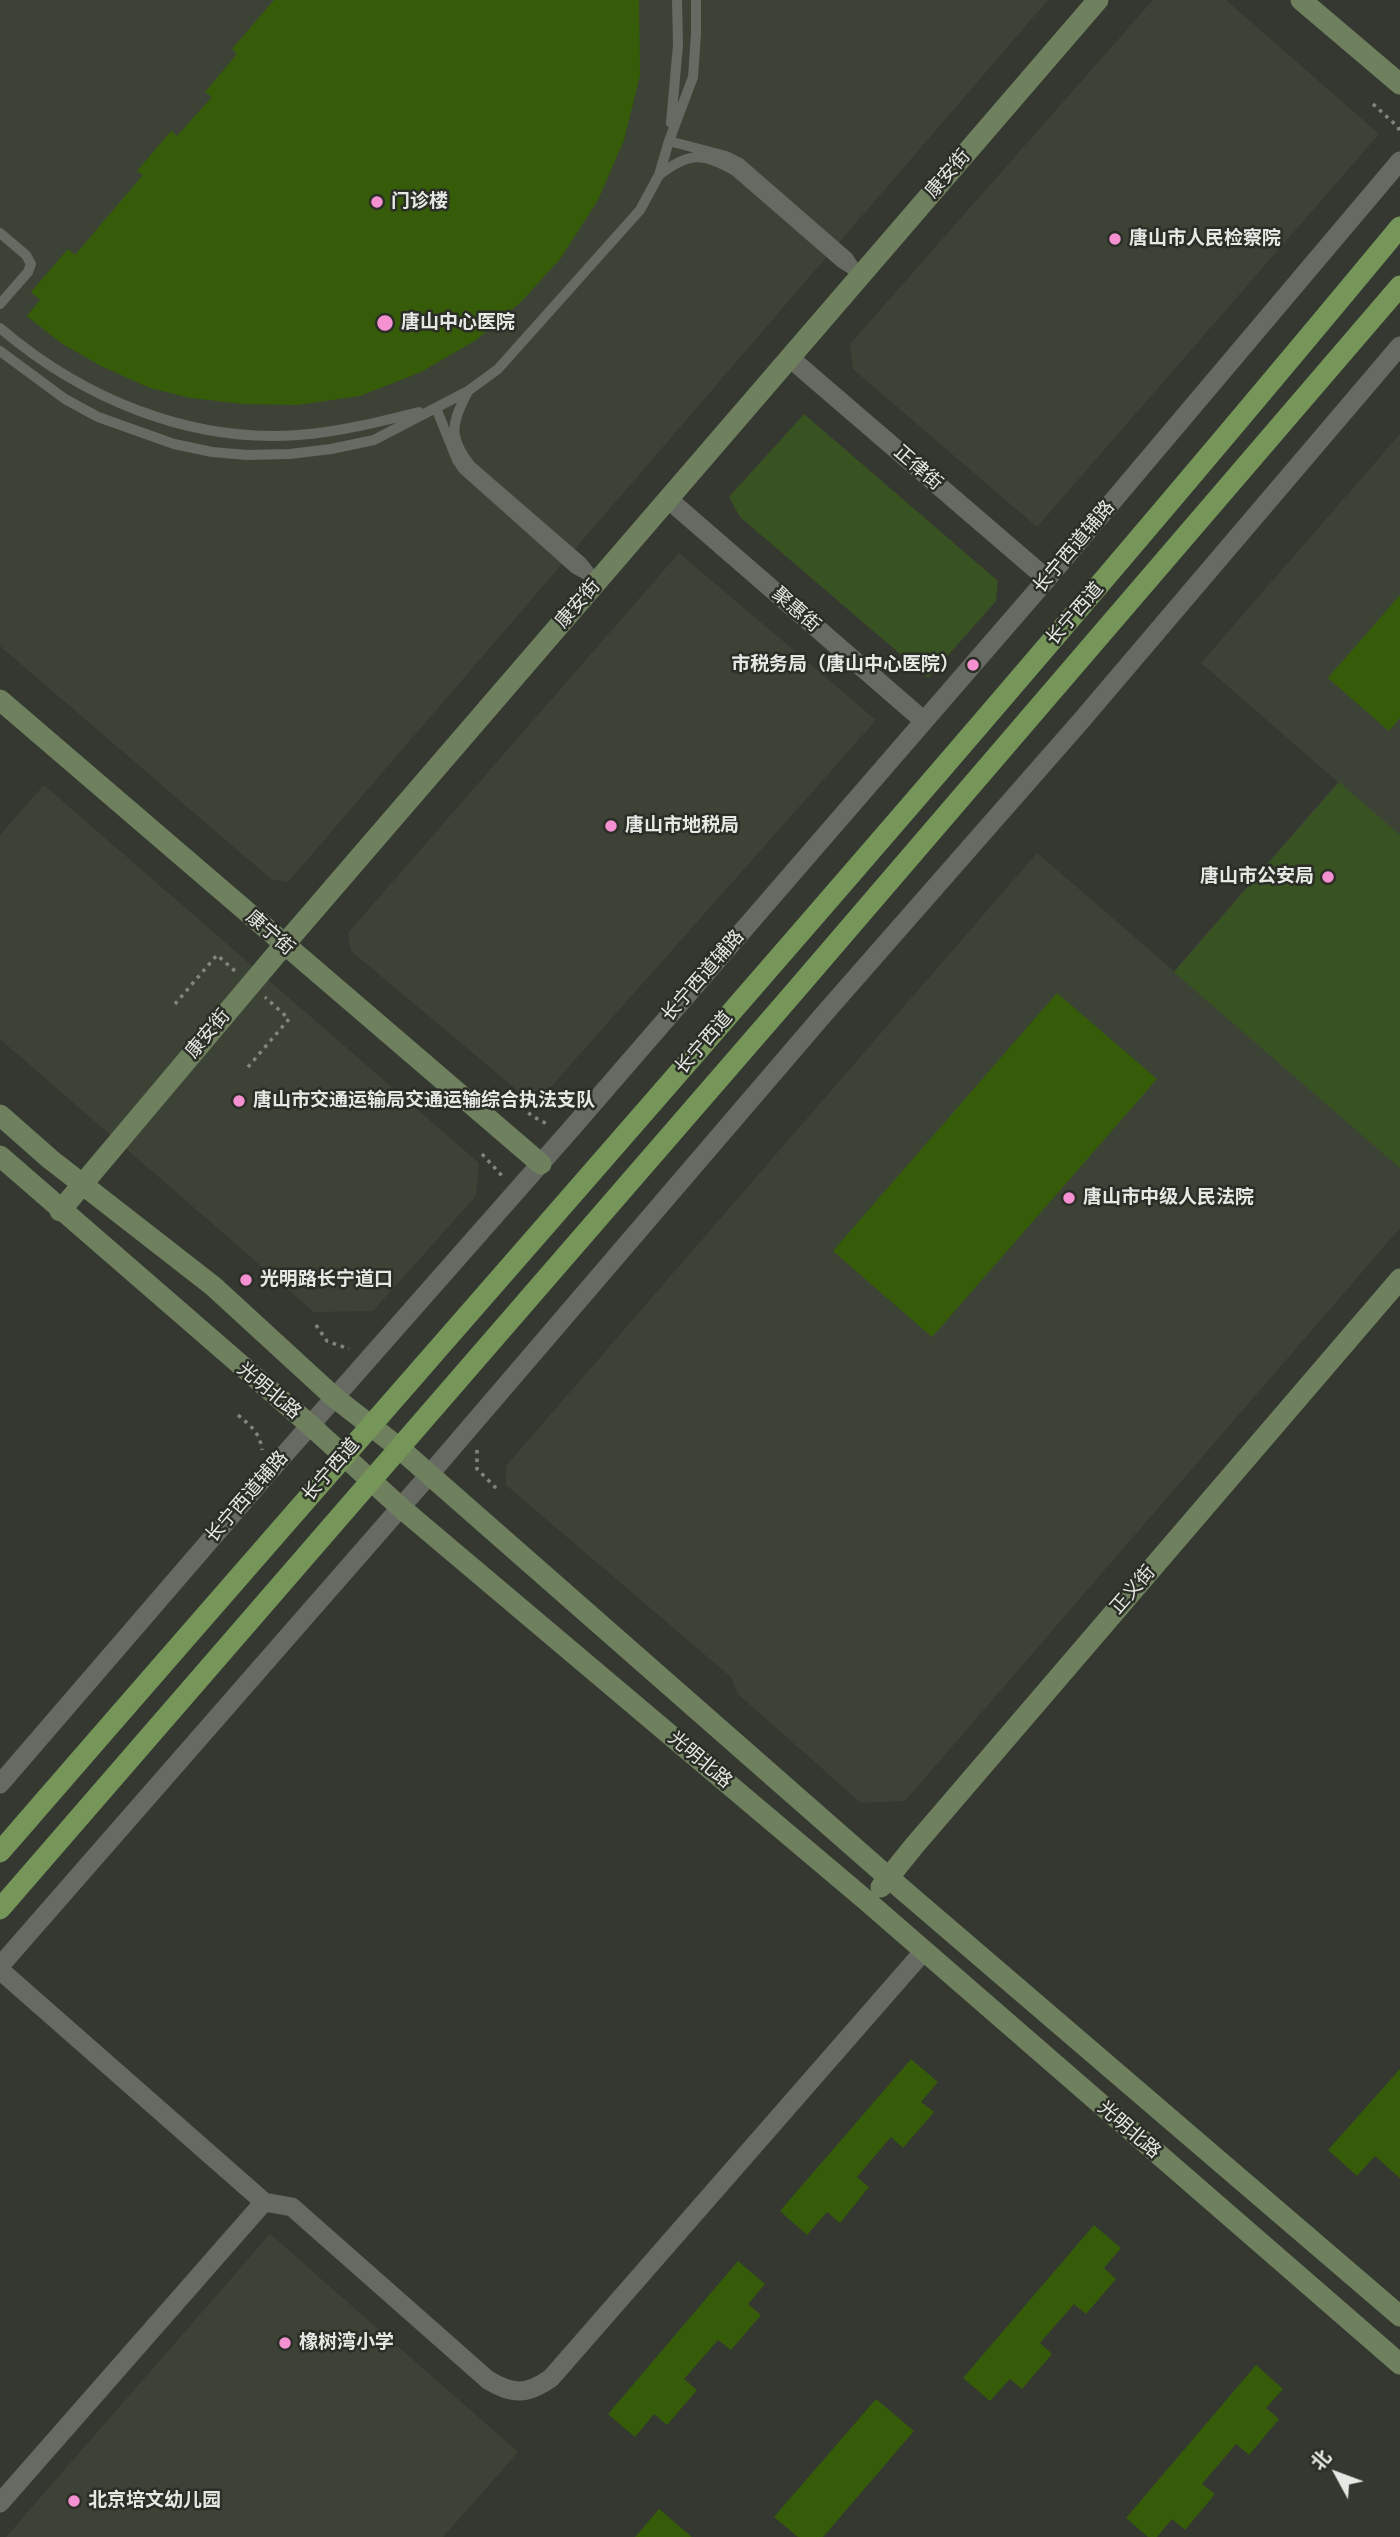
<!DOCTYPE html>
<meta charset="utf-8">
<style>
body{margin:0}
#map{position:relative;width:1400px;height:2537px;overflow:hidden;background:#343831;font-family:Rubik,"Noto Sans SC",sans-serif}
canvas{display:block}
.north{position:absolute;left:1302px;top:2439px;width:70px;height:70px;-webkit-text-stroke:5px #2a2e27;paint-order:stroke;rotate:311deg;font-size:19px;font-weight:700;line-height:28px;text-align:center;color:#e5e8e3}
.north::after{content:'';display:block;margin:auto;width:24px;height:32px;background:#e5e8e3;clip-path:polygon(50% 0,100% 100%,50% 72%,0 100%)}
</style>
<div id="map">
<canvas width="1400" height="2537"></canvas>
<div class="north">北</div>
</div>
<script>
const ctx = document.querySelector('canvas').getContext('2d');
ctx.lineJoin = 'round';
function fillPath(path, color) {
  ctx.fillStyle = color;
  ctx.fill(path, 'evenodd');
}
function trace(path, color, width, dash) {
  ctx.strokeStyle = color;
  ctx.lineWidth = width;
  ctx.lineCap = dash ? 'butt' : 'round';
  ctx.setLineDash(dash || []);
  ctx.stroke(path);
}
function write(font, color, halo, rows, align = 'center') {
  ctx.font = font + ' Rubik,"Noto Sans SC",sans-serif';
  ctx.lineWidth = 5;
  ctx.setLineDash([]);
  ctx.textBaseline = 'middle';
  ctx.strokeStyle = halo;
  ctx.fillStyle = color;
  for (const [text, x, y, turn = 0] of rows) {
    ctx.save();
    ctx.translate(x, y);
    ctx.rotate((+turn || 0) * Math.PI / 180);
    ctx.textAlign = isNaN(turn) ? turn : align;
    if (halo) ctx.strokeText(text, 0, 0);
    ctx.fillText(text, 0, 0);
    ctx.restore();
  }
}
fillPath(new Path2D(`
 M0,0H1048L288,882L271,879L0,646Z
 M1153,0H1226L1379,134L1037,527L853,369L850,344Z
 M1400,434V1228L905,1801L861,1803L738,1694L731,1677L506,1485V1466L1037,853L1174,971L1338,782L1201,663Z
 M679,553L876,720L549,1089L522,1094L351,951L348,933Z
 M44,785L479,1163L476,1196L373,1311L314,1312L0,1039V835Z
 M270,2234L518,2452L443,2537H6Z`), '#3c4336');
fillPath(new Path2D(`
 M804,414L998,581L996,601L928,678L740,517L729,497Z
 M1339,782L1400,835V1168L1174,972Z`), '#395222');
fillPath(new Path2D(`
 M274,0H639L640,76L624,140L598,200L560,259L521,302L476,340L421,372L360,396L297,405L243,404L191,398L150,388L101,366L61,343L27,316L40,300L31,292L68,249L75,255L143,175L137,171L171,131L177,136L212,97L205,92L237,54L232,49Z
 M1400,595V718L1389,731L1328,678Z
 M1057,993L1157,1079L932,1337L833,1251Z
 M911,2059L938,2082L921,2102L934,2112L903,2148L891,2137L857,2177L869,2187L840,2223L827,2212L807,2235L780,2211Z
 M1400,2069V2178L1375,2156L1357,2176L1328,2150Z
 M1094,2225L1121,2248L1104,2268L1116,2279L1086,2314L1074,2304L1040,2343L1052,2354L1022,2389L1010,2379L990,2401L963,2378Z
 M738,2261L765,2284L748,2304L761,2315L731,2350L718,2340L684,2379L697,2390L667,2425L654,2414L635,2437L608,2414Z
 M1256,2365L1283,2389L1266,2408L1279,2419L1249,2455L1236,2444L1202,2484L1215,2494L1185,2530L1172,2519L1157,2537H1148L1126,2518Z
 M876,2399L914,2431L823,2537H798L774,2517Z
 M659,2509L692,2537H635Z`), '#365c09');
trace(new Path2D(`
 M1373,104L1398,127L1400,132
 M175,1004L217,955L235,971
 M248,1067L289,1019L265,997
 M522,1107L532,1116L549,1125
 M482,1154L504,1178
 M316,1325L327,1341L349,1349
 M238,1415C251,1426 260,1433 262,1450
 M477,1450V1469L499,1491`), '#81857f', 3.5, [3.5, 5]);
trace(new Path2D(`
 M671,123L678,45L677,0
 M669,141L726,156L740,163L848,257L858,272
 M659,175C689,152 702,152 735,171L841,263L860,275
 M0,233L26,255L31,264L28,272L0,304
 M0,328C82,398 189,443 298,435C339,432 379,422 419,412
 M0,351L65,399L98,417L174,444L212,452L247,455L290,454L331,449L374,440L468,391L498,369L640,210L659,175L669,141L693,77L696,34V0
 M468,391C452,423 447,436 471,466L582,562L597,581
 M436,408L457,460L463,469L575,569L593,579`), '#666a63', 10);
trace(new Path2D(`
 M790,358L1047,579
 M668,499L924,721
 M0,1784L262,1480L572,1128L1047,579L1400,161
 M0,1966L429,1475L824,1014L1080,722L1400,346
 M0,1970L264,2202L292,2207L488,2380C513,2395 527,2395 551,2378L923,1952
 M0,2503L264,2202`), '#666a63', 19);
trace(new Path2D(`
 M1301,0L1400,84
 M0,700L541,1164
 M0,1115L50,1159L213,1286L334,1397L398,1447L889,1878L1400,2316
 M0,1156L310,1425L400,1507L868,1902L1400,2364
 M60,1211L284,945L1098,0
 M881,1887L914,1846L1400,1279`), '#6e805e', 21);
trace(new Path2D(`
 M0,1852C468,1311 944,778 1400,227
 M0,1909L796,990L1400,286`), '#759559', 21);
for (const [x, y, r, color] of [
 [377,202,7,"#f590d1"],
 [1115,239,7,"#f590d1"],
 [385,323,9,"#f590d1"],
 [973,665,7,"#f590d1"],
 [611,826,7,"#f590d1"],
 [1328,877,7,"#f590d1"],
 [239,1101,7,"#f590d1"],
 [1069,1198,7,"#f590d1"],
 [246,1280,7,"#f590d1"],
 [285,2343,7,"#f590d1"],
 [74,2501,7,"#f590d1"]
]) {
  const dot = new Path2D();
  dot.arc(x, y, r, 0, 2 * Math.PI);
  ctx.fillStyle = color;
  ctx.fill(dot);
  trace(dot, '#2a2e27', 2.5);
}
write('19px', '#e5e8e3', '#2a2e27', [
 ["康安街",948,174,-49],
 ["正律街",918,468,41],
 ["长宁西道辅路",1074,547,-50],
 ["康安街",578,604,-49],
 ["聚惠街",796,610,41],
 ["长宁西道",1075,614,-49],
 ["康宁街",270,933,41],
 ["长宁西道辅路",703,976,-49],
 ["康安街",208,1034,-50],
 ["长宁西道",704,1043,-49],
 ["光明北路",269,1391,40],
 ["长宁西道",331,1470,-49],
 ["长宁西道辅路",247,1497,-49],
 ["正义街",1133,1590,-49],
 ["光明北路",700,1760,40],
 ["光明北路",1129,2130,41]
]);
write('bold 19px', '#e5e8e3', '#2a2e27', [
 ["门诊楼",391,202],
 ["唐山市人民检察院",1129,239],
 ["唐山中心医院",401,323],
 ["市税务局（唐山中心医院）",959,665,"right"],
 ["唐山市地税局",625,826],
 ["唐山市公安局",1314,877,"right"],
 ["唐山市交通运输局交通运输综合执法支队",253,1101],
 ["唐山市中级人民法院",1083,1198],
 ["光明路长宁道口",260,1280],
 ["橡树湾小学",299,2343],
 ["北京培文幼儿园",88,2501]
], 'left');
</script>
